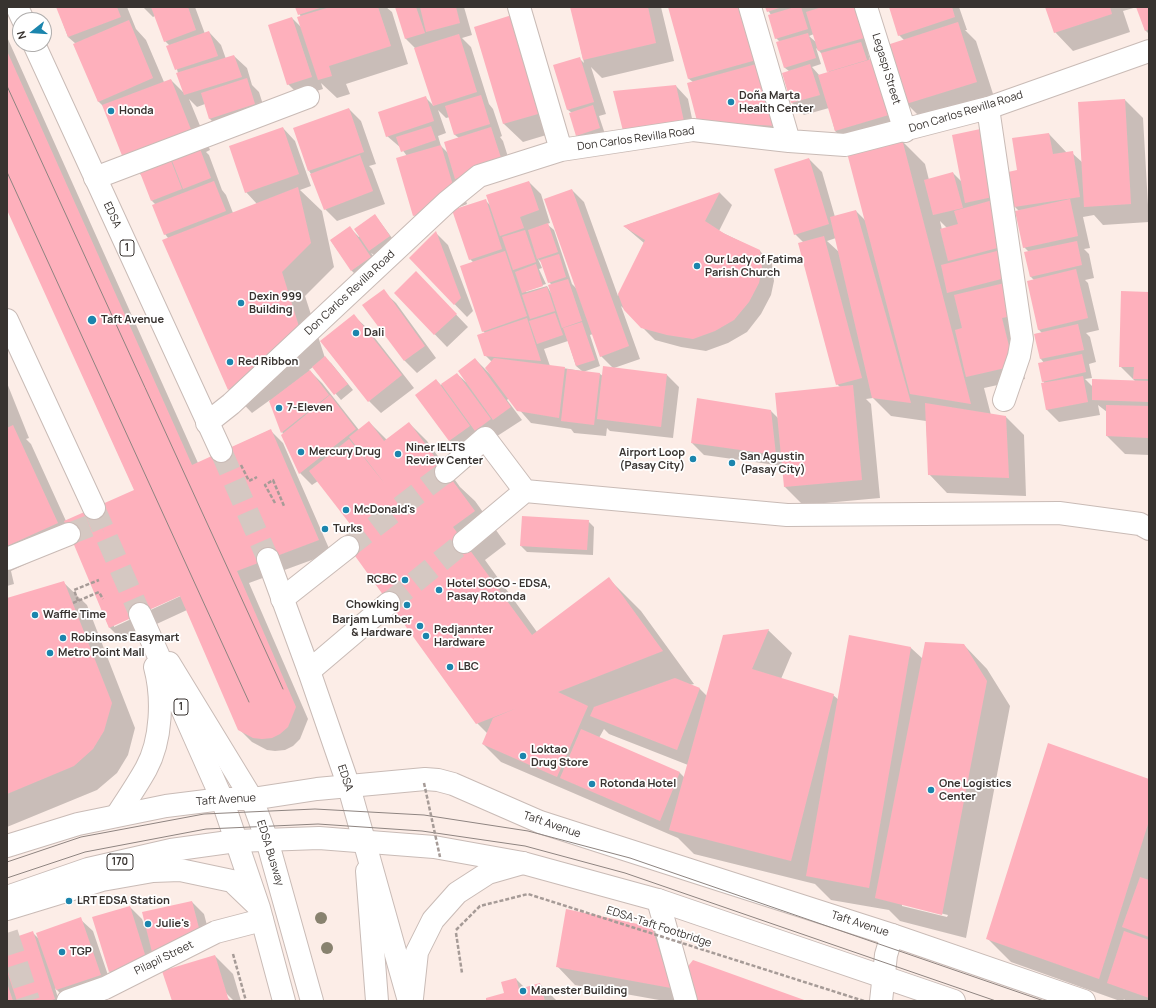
<!DOCTYPE html>
<meta charset="utf-8">
<style>
body{margin:0}
#map{position:relative;width:1156px;height:1008px;overflow:hidden;background:#fcede7;font-family:Manrope,sans-serif}
canvas{display:block}
.frame{position:absolute;inset:0;border:8px solid #383330;pointer-events:none}
.north{position:absolute;left:12px;top:12px;width:40px;height:40px;box-sizing:border-box;background:#fff;border:1px solid #afadac;border-radius:50%;rotate:253deg;font-size:11px;font-weight:700;line-height:16px;text-align:center;color:#383330}
.north::after{content:'';display:block;margin:auto;width:14px;height:18px;background:#1b85ad;clip-path:polygon(50% 0,100% 100%,50% 72%,0 100%)}
</style>
<div id="map">
<canvas width="1156" height="1008"></canvas>
<div class="frame"></div>
<div class="north">N</div>
</div>
<script>
const ctx = document.querySelector('canvas').getContext('2d');
ctx.lineJoin = 'round';
function fillPath(path, color) {
  ctx.fillStyle = color;
  ctx.fill(path, 'evenodd');
}
function trace(path, color, width, dash) {
  ctx.strokeStyle = color;
  ctx.lineWidth = width;
  ctx.lineCap = dash ? 'butt' : 'round';
  ctx.setLineDash(dash || []);
  ctx.stroke(path);
}
function write(font, color, halo, rows, align = 'center') {
  ctx.font = font + ' Manrope,sans-serif';
  ctx.lineWidth = 3.5;
  ctx.setLineDash([]);
  ctx.textBaseline = 'middle';
  ctx.strokeStyle = halo;
  ctx.fillStyle = color;
  for (const [text, x, y, turn = 0] of rows) {
    ctx.save();
    ctx.translate(x, y);
    ctx.rotate((+turn || 0) * Math.PI / 180);
    ctx.textAlign = isNaN(turn) ? turn : align;
    if (halo) ctx.strokeText(text, 0, 0);
    ctx.fillText(text, 0, 0);
    ctx.restore();
  }
}
fillPath(new Path2D(`
 M57,7H127L136,29L146,40L164,82L171,80L184,93L170,46L165,41L155,16L153,17L143,7H195L205,34L209,32L221,45L226,59L234,56L247,68L252,85L259,92L267,117L222,131L210,119L205,104L197,107L189,99L210,150L206,152L209,155L222,190L226,195L233,213L257,204L246,192L283,128L295,141L311,186L300,190L322,211L334,267L305,296L325,358L331,363L353,390L341,400L313,367L309,370L322,383L359,430L369,422L387,440L409,423L427,441L460,487L475,501L506,544L485,560L537,632L609,579L641,611L694,684L690,685L700,689L707,696L768,630L792,653L781,679L833,695L839,700L850,636L911,648L923,659L964,645L987,669L1010,706L966,938L900,921L889,910L831,900L815,884L694,854L678,838L501,762L483,744L488,734L477,723L358,533L318,481L312,485L300,473L282,435L283,434L270,400L252,413L229,389L168,238L165,234L156,205L152,201L142,176L124,158L103,106L98,101L76,44L68,37ZM604,729L609,734L688,765L685,778L680,773L599,738ZM902,904L948,915L947,917L902,906Z
 M296,7H386L392,12L408,64L346,84L350,94L337,98L321,83L323,89L300,96L288,84L292,18L302,28L301,17Z
 M396,7H464L472,35L462,38L471,47L489,104L493,109L502,136L500,137L503,141L514,176L460,183L467,204L443,214L426,228L414,215L407,156L401,148L387,136L426,98L434,106L415,48L406,39ZM438,110L446,118L450,117L455,135L459,138L448,153L441,146L438,136L446,133Z
 M571,7H661L674,61L602,78L591,67L606,114L599,116L605,134L583,141L577,135L572,113L568,110L579,58L584,63Z
 M669,7L776,62L793,144L717,139L693,82L689,79Z
 M766,7H859L875,50L868,52L870,61L903,127L848,143L835,131L829,108L804,115L792,103L789,71L785,68L780,42L776,38L771,15ZM814,34L817,43L809,36ZM816,48L822,54L829,73L820,76L812,67L821,64Z
 M890,7H959L967,30H965L976,41L995,100L925,122L907,104L904,40L899,35Z
 M1046,7H1149V34L1145,30L1137,7L1123,11L1130,32L1073,51L1055,32Z
 M475,28L563,130L523,142L504,124Z
 M7,37L198,463L270,430L283,443L331,553L249,583L308,719L300,739L293,746L285,750L275,751L267,750L252,742L239,729L187,610L122,640L109,627L74,542L11,571L14,584L7,586V383L29,438L26,439L31,444L66,521L135,491L7,208ZM184,593L185,594L114,627V624Z
 M676,86L688,99L696,138L636,143Z
 M1125,100L1143,118L1149,222L1103,225L1094,215L1083,217L1090,248L1084,249L1089,254L1094,278L1085,280L1088,283L1099,330L1086,333L1090,337L1096,362L1089,364L1092,378L1085,379L1093,387L1135,381L1120,366L1149,293V455L1125,454L1107,436V412L1098,405L1100,415L1059,422L1047,410L1045,384L1043,381L1044,363L1041,359L1035,334L1042,333L1039,330L1034,280L1031,277L1029,252L1024,247L1020,212L1015,207L1018,171L1049,134L1067,153H1072L1082,162Z
 M349,109L361,121L376,164L369,166L372,169L385,204L337,221L325,209L311,174L309,171Z
 M984,129L1014,331L1025,379L984,388L991,415L1006,417L1024,435L1026,496L947,493L929,474L926,421L891,416L873,398L866,399L871,404L880,498L803,505L785,487L783,466L704,455L692,443L771,411L778,418L840,387L837,384L803,242L795,234L809,159L822,172L835,217L856,211L865,220L901,140L925,164L929,180L953,173L962,182ZM940,221L947,228L942,230ZM836,238L839,252L827,241Z
 M529,182L541,194L550,223L547,224L554,230L572,284L577,289L572,190L584,202L618,296L644,243L624,226L720,193L732,205L719,231L760,251L772,264L774,281L771,295L761,314L747,332L728,343L706,351L681,347L655,340L621,306L640,359L614,368L667,375L679,387L673,438L610,431L607,428L606,436L574,433L571,429L531,423L509,398L507,400L522,420L488,442L462,453L449,440L436,380L441,385L457,374L466,382L475,359L490,374L492,362L485,355V333L483,331L473,262L470,259L485,200L491,206ZM538,259L542,263L549,282L552,285L551,293L547,286L526,292V290L546,284L539,269L542,268ZM593,334L601,356L613,368L603,376L600,374L583,372L600,366L590,335ZM568,341L576,366L582,371L550,366L544,349Z
 M375,215L395,242L376,256L371,253L383,270L364,283L352,271L331,241L350,228L359,237Z
 M436,233L448,245L473,311L467,317L410,258Z
 M428,285L468,327L447,347L395,293Z
 M383,291L396,303L436,358L417,373L405,361L364,305Z
 M354,316L367,328L414,388L381,413L369,401Z
 M588,521L594,527L593,555L527,552L521,546Z
 M63,582L87,605L135,728L128,755L117,773L97,790L7,827V599Z
 M1149,780V1001H1126L1124,999L1123,1001H1120L1011,962L987,938Z
 M192,902L204,914L212,944L122,984L110,972L130,907L142,919L145,927Z
 M80,919L93,931L112,987L68,1001L55,988L59,1001H7V941L33,933L39,939Z
 M651,928L670,946L687,1001H657L659,1000L575,985L557,966Z
 M215,956L233,974L241,1001H234L225,992L223,993L231,1001H173Z
 M516,979L525,988L540,984L557,1001H487L505,994Z`), '#0003');
fillPath(new Path2D(`
 M56,7H117L121,17L68,37Z
 M151,7H188L196,30L164,42Z
 M295,7H323L298,15Z
 M330,7H378L391,46L329,66L332,76L318,80L297,17Z
 M395,7H416L425,33L405,39Z
 M420,7H456L460,23L426,32Z
 M570,7H648L656,43L583,60Z
 M668,7H746L760,59L688,79Z
 M765,7H782L767,12Z
 M795,7H801L808,29L775,39L768,15Z
 M822,7H854L864,38L818,51L806,12Z
 M889,7H952L955,17L898,36Z
 M1045,7H1110L1112,14L1054,33Z
 M1136,7H1149V29L1145,31Z
 M515,14L545,112L503,124L474,27Z
 M292,17L312,77L287,85L268,25Z
 M129,20L153,78L98,102L73,44Z
 M958,22L977,82L906,104L887,45Z
 M209,31L218,56L175,70L166,46Z
 M808,33L816,58L784,68L776,42Z
 M459,34L477,92L433,106L414,48Z
 M861,42L867,60L827,72L821,53Z
 M7,51L192,465L271,429L319,540L237,571L296,707L288,727L280,734L272,738L262,739L253,738L238,730L180,596L109,628L64,521L134,490L7,210Z
 M234,55L242,77L184,95L176,73Z
 M580,57L594,102L567,110L553,65Z
 M875,58L892,114L835,131L818,75Z
 M760,63L776,126L697,121L687,83Z
 M810,64L820,95L791,103L782,73Z
 M247,78L255,104L209,119L201,93Z
 M171,79L192,132L123,158L102,105Z
 M676,85L685,126L623,131L613,91Z
 M481,95L490,124L454,135L445,106Z
 M426,96L434,121L386,137L378,112Z
 M1125,99L1131,204L1084,207L1078,102Z
 M593,105L600,128L576,136L569,113Z
 M349,108L364,152L308,171L293,128Z
 M431,126L436,140L401,152L396,137Z
 M283,127L299,174L245,193L229,146Z
 M491,127L503,164L455,179L444,142Z
 M985,128L997,196L965,203L952,135Z
 M1049,133L1053,154L1073,151L1080,197L1014,207L1008,172L1017,170L1012,138Z
 M902,139L971,404L910,394L847,153Z
 M197,141L211,178L183,189L169,153Z
 M441,145L455,192L431,201L428,211L413,216L396,158Z
 M168,153L182,189L151,201L137,165Z
 M360,155L373,191L324,210L310,174Z
 M809,158L829,224L794,235L774,169Z
 M953,172L963,208L933,215L924,180Z
 M214,181L226,211L164,235L152,205Z
 M529,181L539,210L520,217L524,228L500,236L486,195Z
 M298,187L311,243L282,272L301,333L281,351L228,390L162,240Z
 M572,189L629,346L600,357L544,199Z
 M720,192L705,221L725,234L760,250L762,268L759,283L749,302L734,320L715,331L693,339L667,335L641,328L624,310L618,294L645,240L623,226Z
 M486,199L502,249L469,260L452,210Z
 M1070,199L1078,236L1023,248L1015,211Z
 M993,200L1005,246L948,261L940,229L958,224L954,211Z
 M856,210L911,403L872,398L830,217Z
 M375,214L390,236L369,251L354,229Z
 M548,223L558,252L537,259L528,230Z
 M350,226L371,257L351,271L330,240Z
 M525,230L536,262L513,270L502,237Z
 M436,231L461,298L454,305L409,258Z
 M824,236L862,378L836,385L798,243Z
 M1077,241L1082,265L1030,277L1024,252Z
 M1001,250L1009,277L947,293L941,265Z
 M505,251L527,316L482,332L460,266Z
 M559,254L566,277L548,283L540,260Z
 M536,264L543,286L522,293L515,272Z
 M1076,269L1088,318L1038,330L1027,281Z
 M416,271L457,314L434,335L394,293Z
 M568,279L582,321L562,328L548,285Z
 M1009,282L1017,315L1002,318L1014,366L966,377L955,330L962,328L954,295Z
 M547,287L555,311L530,319L522,295Z
 M384,289L425,346L404,361L362,305Z
 M1121,291L1149,292V379H1133L1134,367H1119Z
 M555,313L563,335L537,344L529,321Z
 M354,314L402,375L368,402L320,341Z
 M527,318L541,361L484,356L477,335Z
 M582,322L595,360L576,366L563,328Z
 M1078,324L1084,350L1040,359L1034,334Z
 M1082,354L1086,372L1042,382L1038,363Z
 M325,356L348,384L334,395L312,367Z
 M475,358L511,407L493,420L458,371Z
 M494,358L565,367L559,418L517,411L485,368Z
 M603,366L667,374L661,427L597,419Z
 M567,369L600,373L594,425L561,421Z
 M310,370L329,395L281,433L269,401Z
 M457,373L491,419L475,431L441,384Z
 M1083,376L1088,402L1046,410L1041,383Z
 M436,379L470,426L449,441L415,395Z
 M1092,379L1149,381V402L1092,400Z
 M853,385L862,480L784,487L775,393Z
 M330,395L356,429L299,474L281,435Z
 M697,398L771,410L776,455L691,443Z
 M925,403L1006,416L1009,478L928,475Z
 M1106,405L1149,406V438L1106,436Z
 M369,421L384,441L409,422L475,511L453,527L532,635L609,577L663,651L558,692L588,706L557,777L482,744L493,718L517,708L476,724L345,542L357,533L309,471L349,439L385,484L349,437Z
 M13,425L58,523L7,546V428Z
 M522,516L589,520L587,550L520,546Z
 M64,581L112,703L104,731L93,749L74,766L7,794V598Z
 M769,629L752,669L834,694L791,861L669,830L723,635Z
 M849,635L911,647L869,888L806,876Z
 M925,642L964,644L987,681L942,915L875,898Z
 M675,678L700,688L677,750L590,716L594,707Z
 M581,729L680,772L660,821L560,778Z
 M1048,743L1149,779V821L1099,979L986,939Z
 M1140,877L1149,880V937L1122,927Z
 M192,901L200,932L153,956L142,912Z
 M130,906L147,961L109,972L92,917Z
 M566,909L652,927L671,988L556,967Z
 M81,917L101,975L56,990L36,933Z
 M33,931L55,999L49,1001H17L7,971V940Z
 M1124,931L1149,940V998L1107,983Z
 M215,955L229,1001H172L162,971Z
 M693,960L807,1001H695L685,970Z
 M516,978L519,989L540,983L545,1001H486V998L504,993L501,982Z
 M7,983L13,1001H7Z`), '#feb0bc');
trace(new Path2D(`
 M69,534L100,522
 M348,547L446,472
 M389,603L464,542
 M7,933L29,1001`), '#d5c8c2', 22, [22, 11]);
trace(new Path2D(`
 M221,451L268,559
 M94,508L140,614`), '#d5c8c2', 22, [22, 11]);
const minor = new Path2D(`
 M519,7L561,150
 M750,7L789,141
 M866,7L905,131
 M988,108L1022,339L1019,356L1004,400
 M95,178L308,97
 M207,423L231,404L447,202L479,176L561,150L693,130L789,141L845,145L988,108L1149,51
 M446,472L485,438L525,491
 M464,542L525,491L787,515L1059,513L1140,524L1149,529
 M7,559L69,534
 M282,599L348,547
 M169,663L252,799L267,840L312,1001
 M309,671L389,603
 M367,871L377,1001
 M658,900L686,1001
 M68,1001L105,988L216,932L262,920
 M881,1001L886,955L892,935`);
const major = new Path2D(`
 M7,846L78,824L166,806L222,799H252L317,789L425,779L438,780L453,784L540,822L892,935L1084,1001
 M7,897L88,869L171,850L236,841L319,838L434,847L523,863L658,900L954,1001`);
const highway = new Path2D(`
 M17,7L23,20
 M34,44L221,451
 M7,320L94,508
 M268,559L309,671L349,787L409,1001
 M140,614L222,799L259,908L284,1001
 M117,815C127,800 137,785 146,769C162,740 163,697 155,667
 M7,909L102,880L153,871L180,870L232,881L256,904
 M412,998L417,952L433,920L457,893L488,873L523,863`);
trace(minor, '#c9bbb6', 24);
trace(major, '#c9bbb6', 24);
trace(highway, '#c9bbb6', 24);
trace(new Path2D(`
 M241,465L249,481L257,477
 M275,503L265,485L273,480L284,506
 M78,601L74,590L99,580
 M73,603L99,592L103,599
 M456,933L462,973
 M233,954L246,1001`), '#a69b97', 2.5, [4, 2]);
trace(minor, '#fff', 22);
trace(major, '#fff', 22);
trace(highway, '#fff', 22);
trace(new Path2D(`
 M7,86L283,689
 M7,172L249,702
 M7,862L81,837L204,814L315,809L424,815L528,831L630,858L1044,1001
 M7,878L85,852L206,829L318,824L422,831L525,846L625,873L996,1001`), '#8e8480', 1);
trace(new Path2D(`
 M424,783L440,857
 M456,930L480,906L528,894L864,1001`), '#a69b97', 2.5, [4, 2]);
ctx.fillStyle = '#88826f';
for (const [x, y] of [
 [321,918],
 [327,948]
]) {
  ctx.beginPath();
  ctx.arc(x, y, 6, 0, 2 * Math.PI);
  ctx.fill();
}
for (const [x, y, r, color] of [
 [731,102,4,"#1b85ad"],
 [111,111,4,"#1b85ad"],
 [697,266,4,"#1b85ad"],
 [241,303,4,"#1b85ad"],
 [92,320,5,"#1b85ad"],
 [356,333,4,"#1b85ad"],
 [230,362,4,"#1b85ad"],
 [279,408,4,"#1b85ad"],
 [301,452,4,"#1b85ad"],
 [398,454,4,"#1b85ad"],
 [693,459,4,"#1b85ad"],
 [732,463,4,"#1b85ad"],
 [346,510,4,"#1b85ad"],
 [325,529,4,"#1b85ad"],
 [405,580,4,"#1b85ad"],
 [439,590,4,"#1b85ad"],
 [407,605,4,"#1b85ad"],
 [35,615,4,"#1b85ad"],
 [420,626,4,"#1b85ad"],
 [426,636,4,"#1b85ad"],
 [63,638,4,"#1b85ad"],
 [50,653,4,"#1b85ad"],
 [450,667,4,"#1b85ad"],
 [523,756,4,"#1b85ad"],
 [592,784,4,"#1b85ad"],
 [931,790,4,"#1b85ad"],
 [69,901,4,"#1b85ad"],
 [148,924,4,"#1b85ad"],
 [62,952,4,"#1b85ad"],
 [523,991,4,"#1b85ad"]
]) {
  const dot = new Path2D();
  dot.arc(x, y, r, 0, 2 * Math.PI);
  ctx.fillStyle = color;
  ctx.fill(dot);
  trace(dot, '#fff', 1.5);
}
for (const [x, y, w] of [
 [127,248,14],
 [181,707,14],
 [120,862,26]
]) {
  const box = new Path2D();
  box.roundRect(x - w / 2, y - 8, w, 16, 3);
  ctx.fillStyle = '#fff';
  ctx.fill(box);
  trace(box, '#383330', 1);
}
write('bold 10px', '#383330', null, [
 ["1",127,248],
 ["1",181,707],
 ["170",120,862]
]);
write('11px', '#383330', '#fff', [
 ["Legaspi Street",886,69,73],
 ["Don Carlos Revilla Road",966,112,-17],
 ["Don Carlos Revilla Road",636,139,-8],
 ["EDSA",112,215,65],
 ["Don Carlos Revilla Road",350,293,-43],
 ["EDSA",345,778,72],
 ["Taft Avenue",226,800,-4],
 ["Taft Avenue",552,825,19],
 ["EDSA Busway",270,853,73],
 ["Taft Avenue",860,924,18],
 ["EDSA-Taft Footbridge",659,927,18],
 ["Pilapil Street",164,958,-26]
]);
write('bold 11px', '#383330', '#fff', [
 ["Doña Marta",739,96],
 ["Health Center",739,109],
 ["Honda",119,111],
 ["Our Lady of Fatima",705,260],
 ["Parish Church",705,273],
 ["Dexin 999",249,297],
 ["Building",249,310],
 ["Taft Avenue",101,320],
 ["Dali",364,333],
 ["Red Ribbon",238,362],
 ["7-Eleven",287,408],
 ["Niner IELTS",406,448],
 ["Review Center",406,461],
 ["Mercury Drug",309,452],
 ["Airport Loop",685,453,"right"],
 ["(Pasay City)",685,466,"right"],
 ["San Agustin",740,457],
 ["(Pasay City)",740,470],
 ["McDonald's",354,510],
 ["Turks",333,529],
 ["RCBC",397,580,"right"],
 ["Hotel SOGO - EDSA,",447,584],
 ["Pasay Rotonda",447,597],
 ["Chowking",399,605,"right"],
 ["Waffle Time",43,615],
 ["Barjam Lumber",412,620,"right"],
 ["& Hardware",412,633,"right"],
 ["Pedjannter",434,630],
 ["Hardware",434,643],
 ["Robinsons Easymart",71,638],
 ["Metro Point Mall",58,653],
 ["LBC",458,667],
 ["Loktao",531,750],
 ["Drug Store",531,763],
 ["Rotonda Hotel",600,784],
 ["One Logistics",939,784],
 ["Center",939,797],
 ["LRT EDSA Station",77,901],
 ["Julie's",156,924],
 ["TGP",70,952],
 ["Manester Building",531,991]
], 'left');
</script>
